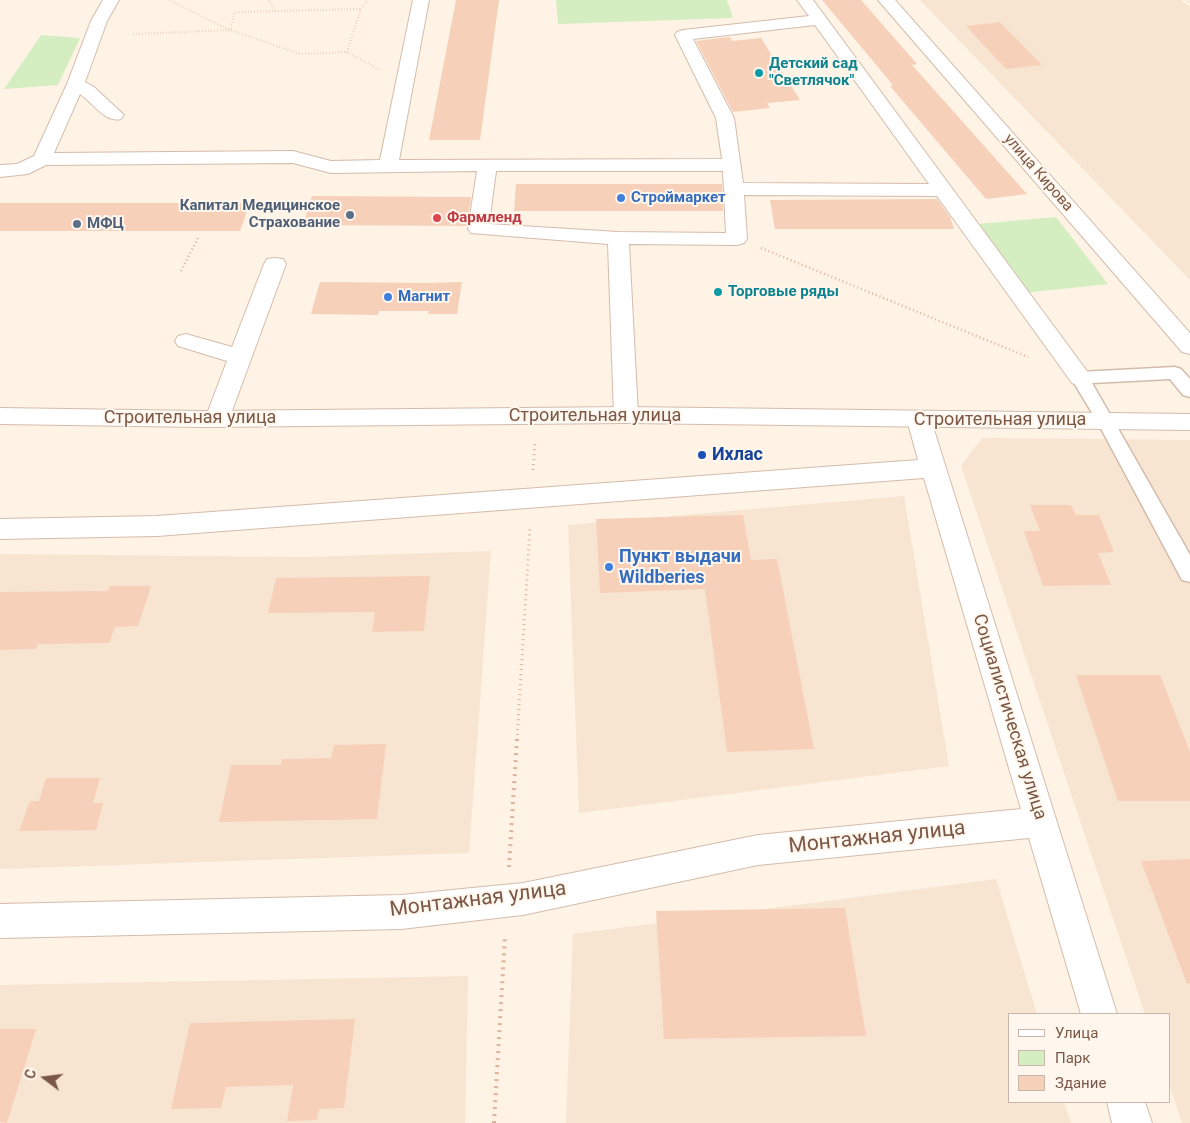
<!DOCTYPE html>
<meta charset="utf-8">
<style>
body{margin:0}
#map{position:relative;width:1190px;height:1123px;overflow:hidden;background:#fef3e4;font-family:Roboto,sans-serif}
canvas{display:block}
.legend{position:absolute;left:1008px;top:1013px;width:162px;height:90px;box-sizing:border-box;background:#fff7ed;border:1px solid #cab7ab;margin:0;padding:6px 9px;list-style:none;font-size:15px;color:#7a5747}
.legend li{display:flex;align-items:center;gap:10px;height:25px}
.legend b{width:25px;border:1px solid #cab7ab}
.north{position:absolute;left:20px;top:1053px;width:50px;height:50px;-webkit-text-stroke:4px #fff7ed;paint-order:stroke;rotate:285deg;font-size:14px;font-weight:700;line-height:20px;text-align:center;color:#7a5747}
.north::after{content:'';display:block;margin:auto;width:18px;height:22px;background:#7a5747;clip-path:polygon(50% 0,100% 100%,50% 72%,0 100%)}
</style>
<div id="map">
<canvas width="1190" height="1123"></canvas>
<ul class="legend">
<li><b style="height:6px;background:#fff"></b>Улица</li>
<li><b style="height:14px;background:#d5eec1"></b>Парк</li>
<li><b style="height:14px;background:#f7d0b9"></b>Здание</li>
</ul>
<div class="north">С</div>
</div>
<script>
const ctx = document.querySelector('canvas').getContext('2d');
ctx.lineJoin = 'round';
function fillPath(path, color) {
  ctx.fillStyle = color;
  ctx.fill(path, 'evenodd');
}
function trace(path, color, width, dash) {
  ctx.strokeStyle = color;
  ctx.lineWidth = width;
  ctx.lineCap = dash ? 'butt' : 'round';
  ctx.setLineDash(dash || []);
  ctx.stroke(path);
}
function write(font, color, halo, rows, align = 'center') {
  ctx.font = font + ' Roboto,sans-serif';
  ctx.lineWidth = 4;
  ctx.setLineDash([]);
  ctx.textBaseline = 'middle';
  ctx.strokeStyle = halo;
  ctx.fillStyle = color;
  for (const [text, x, y, turn = 0] of rows) {
    ctx.save();
    ctx.translate(x, y);
    ctx.rotate((+turn || 0) * Math.PI / 180);
    ctx.textAlign = isNaN(turn) ? turn : align;
    if (halo) ctx.strokeText(text, 0, 0);
    ctx.fillText(text, 0, 0);
    ctx.restore();
  }
}
fillPath(new Path2D(`
 M920,0H1181L1190,7V280Z
 M982,438L1190,440V1123H1182L1169,1084V1014H1145L961,466Z
 M904,496L949,766L579,813L568,525Z
 M491,551L469,853L0,869V554L305,557Z
 M996,879L1037,1014H1009V1102H1064L1071,1123H566L573,934Z
 M468,976L465,1123H0V985Z`), '#f7e5d2');
fillPath(new Path2D(`
 M556,0H727L733,18L558,24Z
 M41,35L80,38L58,85L4,89Z
 M1056,217L1108,284L1024,293L977,224Z`), '#d5eec1');
fillPath(new Path2D(`
 M456,0H499L480,140H429Z
 M822,0H861L917,64L912,65L1027,194L986,199L890,86L893,85Z
 M1000,22L1042,65L1006,69L966,26Z
 M730,37L732,41L761,38L800,100L767,103L770,108L733,112L696,41Z
 M516,184H722L723,211H514Z
 M312,196L471,197L467,226L303,225Z
 M937,199L950,217L954,229H775L770,200Z
 M0,203H250L240,231H0Z
 M320,282L427,283L462,282L457,314H428L429,311H379L378,315L311,314Z
 M1030,505H1071L1076,515H1099L1114,552L1098,553L1111,585L1043,586L1024,531H1040Z
 M743,515L751,560L777,559L814,749L727,752L705,589L600,593L596,519Z
 M430,576L424,631L372,632L375,612L268,613L276,578Z
 M110,586H151L138,626L115,627L109,643L38,644L36,649L0,650V592L108,591Z
 M1076,675H1160L1190,752V801H1118Z
 M386,744L377,819L219,822L231,765H281L282,759L331,758L334,745Z
 M46,778H100L93,803H103L96,830L19,831L30,801H39Z
 M1190,859V983L1187,984L1141,861Z
 M845,908L866,1036L664,1039L656,911Z
 M355,1019L344,1108L319,1109L317,1120L287,1121L293,1085L226,1087L221,1108L171,1109L190,1023Z
 M0,1029H36L7,1123L0,1122Z`), '#f7d0b9');
const service = new Path2D(`
 M1175,367L1181,369L1190,379V397L1183,395L1170,379L1092,383L1190,555V582L1182,580L1097,421L1071,378L1074,374L1080,372Z`);
const pedestrian = new Path2D(`
 M878,0H895L1190,333V354L1182,352Z`);
const minor = new Path2D(`
 M103,0H119L107,21L85,82L94,87L124,115L121,119C105,123 93,103 80,94L54,153L293,151L331,161L380,160L413,0H429L399,160L722,159L716,118L675,35L677,32L683,30L809,16L797,0H813L1092,378L1088,383L1080,386L1072,383L937,196L744,195L747,239L744,243L737,245L629,244L638,415L635,421L626,423L617,421L614,415L608,244L471,233L468,229L477,171L331,173L293,163L46,165L28,174L0,177V165L17,164L34,156L67,84L91,21ZM815,25L929,184L743,183L734,118L693,39ZM496,171H723L726,233L618,232L489,224Z
 M275,258L283,259L286,264L229,419L226,425L217,427L208,425L205,419L227,361L178,346L175,341L178,336L186,334L232,347L264,264L267,259Z
 M919,412L928,414L931,420L1117,1014H1081L1029,838L758,865L523,915L401,929L0,938V904L401,895L523,883L758,835L1021,809L924,478L157,536L0,539V519L157,516L918,460L907,420L910,414Z
 M1107,1102H1145L1152,1123H1112Z`);
const tertiary = new Path2D(`
 M626,407L1190,414V430L626,423L203,427L0,424V408L203,411Z`);
trace(service, '#d4bcac', 3);
trace(pedestrian, '#d4bcac', 2);
trace(minor, '#d4bcac', 2);
trace(tertiary, '#d4bcac', 2);
trace(new Path2D(`
 M169,0L230,30L300,54L347,52L380,70
 M269,0L275,11
 M1186,0L1190,3
 M133,34L230,30L235,12L361,9
 M347,52L361,9L368,0`), '#dcb39c', 2, [0.5, 2.5]);
trace(new Path2D(`
 M761,248L1028,357
 M181,271L199,236`), '#dcb39c', 2.5, [1, 3]);
trace(new Path2D(`
 M533,470L535,442
 M517,740L530,527`), '#dcb39c', 3, [1, 4]);
trace(new Path2D(`
 M509,867L517,739
 M494,1123L505,936`), '#dcb39c', 4, [2, 5]);
fillPath(service, '#fff');
fillPath(pedestrian, '#fff');
fillPath(minor, '#fff');
fillPath(tertiary, '#fff');
for (const [x, y, r, color] of [
 [759,73,5,"#0f9aa8"],
 [621,198,5,"#3f7fe0"],
 [350,215,5,"#5c6f8a"],
 [437,218,5,"#e0444e"],
 [77,224,5,"#5c6f8a"],
 [718,292,5,"#0f9aa8"],
 [388,297,5,"#3f7fe0"],
 [702,455,5,"#1a4fb4"],
 [609,567,5,"#3f7fe0"]
]) {
  const dot = new Path2D();
  dot.arc(x, y, r, 0, 2 * Math.PI);
  ctx.fillStyle = color;
  ctx.fill(dot);
  trace(dot, '#fff7ed', 2);
}
write('bold 15px', '#0d838f', '#fff7ed', [
 ["Детский сад",769,64],
 ["\"Светлячок\"",769,81],
 ["Торговые ряды",728,292]
], 'left');
write('15px', '#7a5747', '#fff7ed', [
 ["улица Кирова",1038,173,49]
]);
write('bold 15px', '#366cbe', '#fff7ed', [
 ["Строймаркет",631,198],
 ["Магнит",398,297]
], 'left');
write('bold 15px', '#4e5e75', '#fff7ed', [
 ["Капитал Медицинское",340,206],
 ["Страхование",340,223],
 ["МФЦ",87,224,"left"]
], 'right');
write('bold 15px', '#be3a42', '#fff7ed', [
 ["Фармленд",447,218]
], 'left');
write('18px', '#7a5747', '#fff7ed', [
 ["Строительная улица",595,416],
 ["Строительная улица",190,418],
 ["Строительная улица",1000,420],
 ["Социалистическая улица",1009,717,73]
]);
write('bold 18px', '#164399', '#fff7ed', [
 ["Ихлас",712,455]
], 'left');
write('bold 18px', '#366cbe', '#fff7ed', [
 ["Пункт выдачи",619,557],
 ["Wildberies",619,578]
], 'left');
write('21px', '#7a5747', '#fff7ed', [
 ["Монтажная улица",877,838,-6],
 ["Монтажная улица",478,900,-7]
]);
</script>
